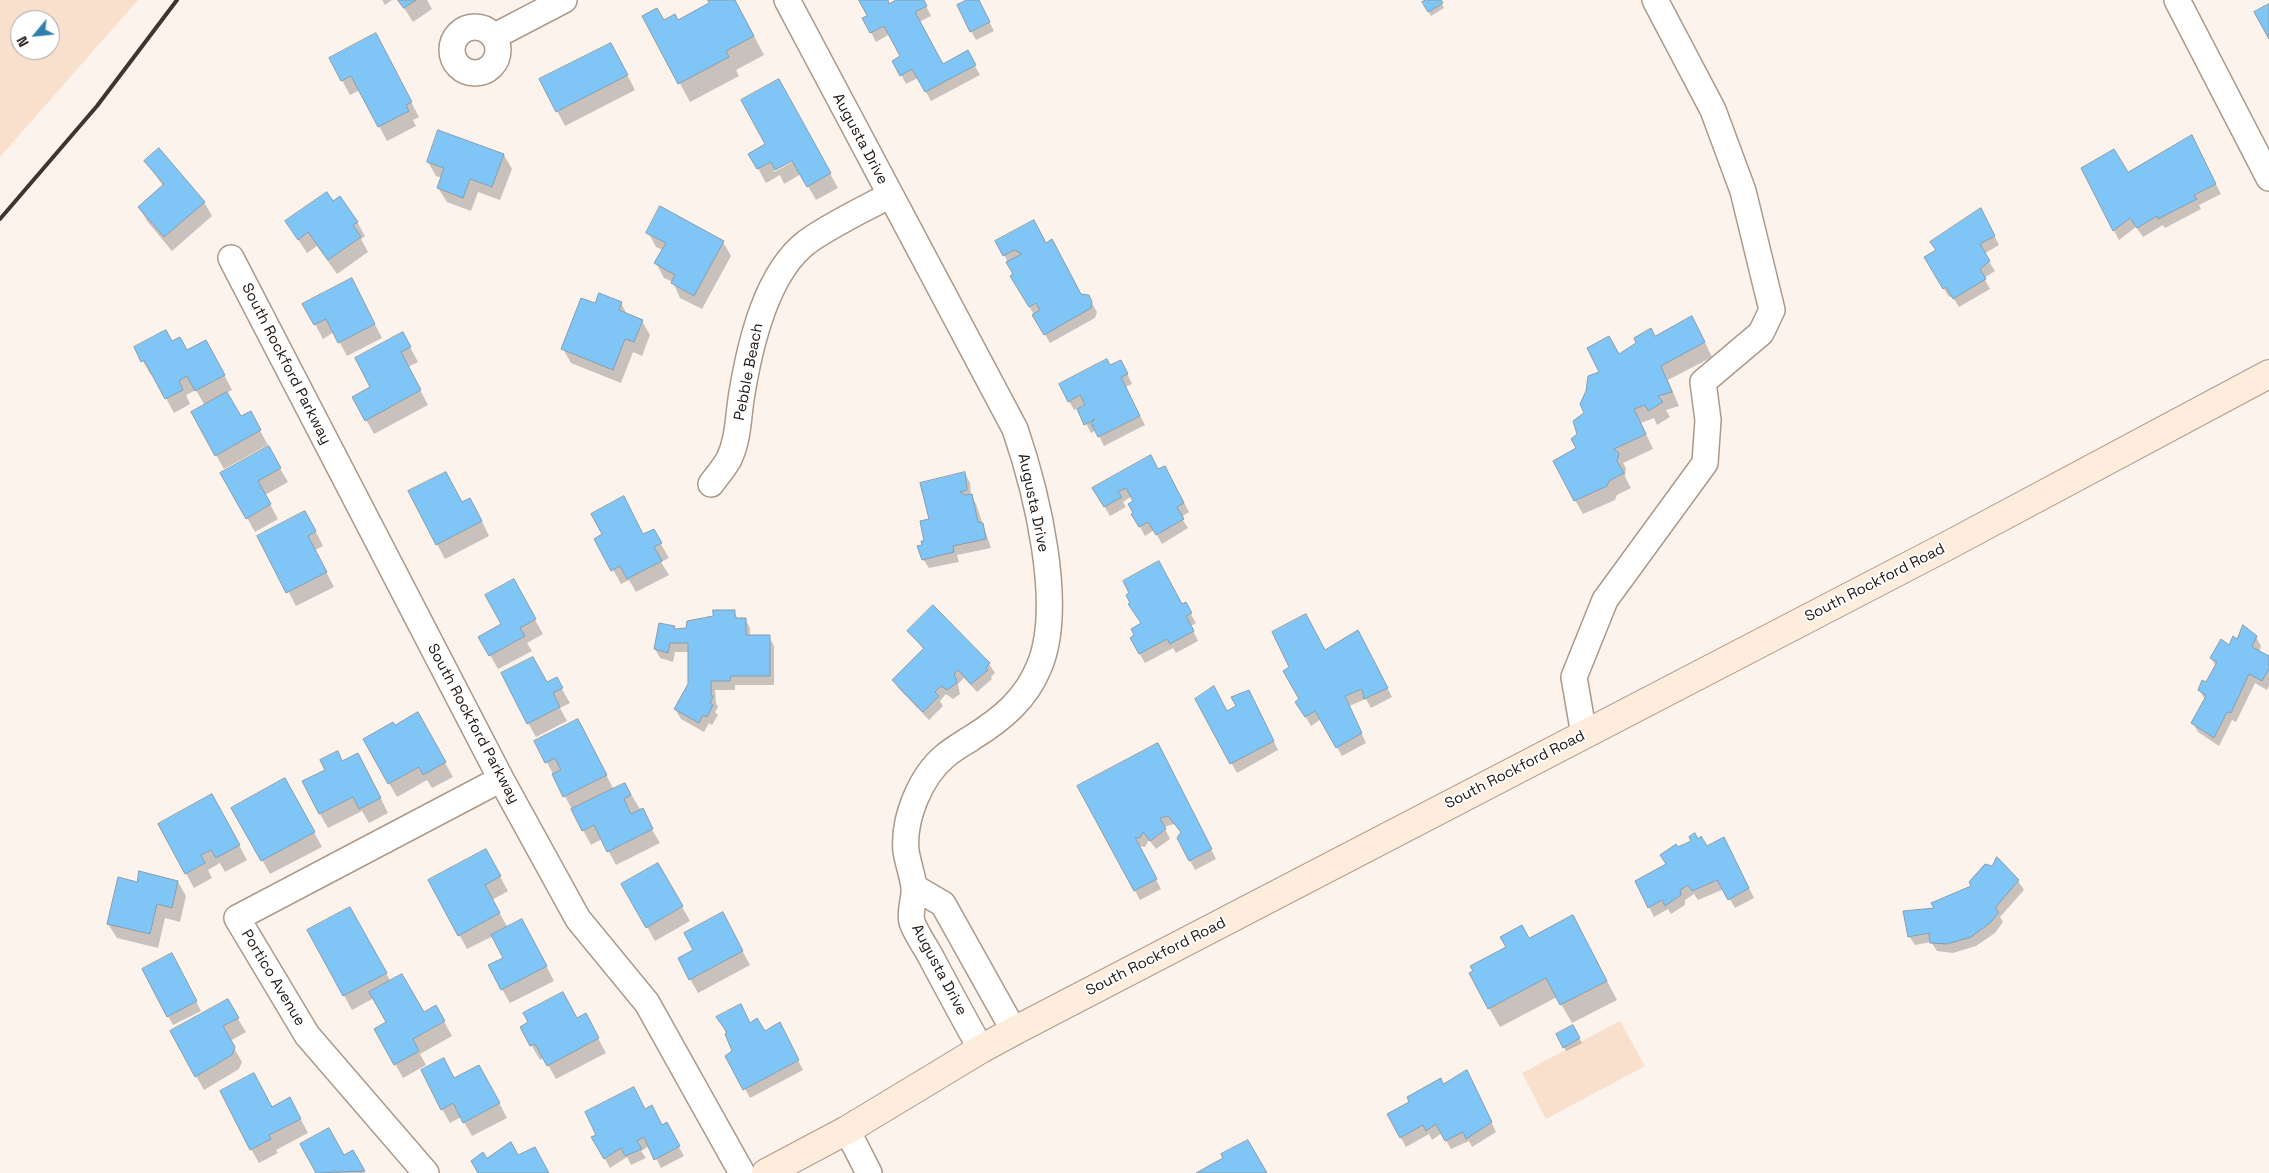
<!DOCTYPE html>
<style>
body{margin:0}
#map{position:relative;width:2269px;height:1173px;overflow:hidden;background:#fcf3ec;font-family:"Space Grotesk",sans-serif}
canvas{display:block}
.north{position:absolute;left:10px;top:10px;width:50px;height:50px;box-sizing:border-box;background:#fff;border:1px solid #a5a2a0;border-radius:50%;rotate:242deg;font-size:14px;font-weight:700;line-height:20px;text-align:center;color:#1f1711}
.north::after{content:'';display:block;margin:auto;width:18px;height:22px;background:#2f7fb0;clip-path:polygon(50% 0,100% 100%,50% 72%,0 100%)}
</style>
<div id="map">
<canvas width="2269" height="1173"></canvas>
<div class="north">N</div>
</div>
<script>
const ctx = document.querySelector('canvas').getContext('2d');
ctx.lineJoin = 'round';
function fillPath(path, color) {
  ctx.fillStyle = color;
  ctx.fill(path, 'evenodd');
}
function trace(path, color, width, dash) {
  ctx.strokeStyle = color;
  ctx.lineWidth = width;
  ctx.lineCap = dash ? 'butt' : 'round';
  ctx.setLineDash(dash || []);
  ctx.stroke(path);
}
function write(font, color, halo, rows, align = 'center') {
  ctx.font = font + ' "Space Grotesk",sans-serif';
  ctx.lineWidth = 4;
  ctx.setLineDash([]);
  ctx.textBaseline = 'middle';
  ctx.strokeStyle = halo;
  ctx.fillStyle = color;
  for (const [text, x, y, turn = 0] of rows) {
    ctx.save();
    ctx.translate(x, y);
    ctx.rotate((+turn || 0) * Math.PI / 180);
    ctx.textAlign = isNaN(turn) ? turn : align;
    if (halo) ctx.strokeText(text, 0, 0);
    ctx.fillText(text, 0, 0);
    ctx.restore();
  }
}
fillPath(new Path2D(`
 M0,0H138L0,157ZM20,20H50V50H20Z
 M1620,1021L1645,1066L1546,1119L1522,1073Z`), '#f8e0cc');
fillPath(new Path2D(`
 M382,0H392L385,5Z
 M399,0H427L432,9L413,22Z
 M709,0H735L764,55L736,70L739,76L690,102L644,17L664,22H678L711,4Z
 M860,0H887L889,5L899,0H923L931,16L919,22L942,65L967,52L980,75L931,101L918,78L906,84L894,61L902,57L890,34L876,42L864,19L869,16Z
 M970,0H978L994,31L976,40L971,31Z
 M1429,0H1440L1444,8L1431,16L1424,3Z
 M383,49L419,117L413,120L416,126L387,141L360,90L350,95L330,58Z
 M619,59L635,90L565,126L541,80Z
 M779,81L838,188L816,200L801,174L784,184L780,175L766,183L750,154L767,145ZM797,156L798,159L774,172V169Z
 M2196,146L2221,194L2199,205L2201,209L2165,228L2163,225L2143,237L2136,227L2119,240L2082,168L2127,174Z
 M504,155L512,169L500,200L478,192L471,211L447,202L438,188L442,178L436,176L428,162Z
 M146,161L204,202L212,216L172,251L147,221L139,207L163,186Z
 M332,203L357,222L365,236L361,239L368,252L337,274L317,246L307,253L287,222Z
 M1986,219L1999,245L1984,254L1995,271L1984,278L1990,289L1959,307L1952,296L1949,297L1925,258L1936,251L1931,242Z
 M648,232L723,242L731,256L702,309L680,298L673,282L664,278L656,263L663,250L656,247Z
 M997,241L1046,244L1081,295L1088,296L1097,312L1095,318L1050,343L1017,285L1014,274Z
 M359,294L382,338L347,356L334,332L323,339L315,324Z
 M621,303L628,316L642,321L650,335L642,356L633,352L621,383L571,363L563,349L595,305Z
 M1700,332L1712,357L1668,380L1679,406L1666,410L1670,417L1657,425L1654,418L1641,423L1653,449L1623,463L1626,468L1625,477L1631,488L1617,495L1615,500L1583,514L1575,500L1579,435L1601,373L1618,356L1655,337Z
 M403,334L418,362L408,367L428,405L374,434L354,398L372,388Z
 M172,342L186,351L214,355L232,390L226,393L240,418L250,413L268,445L224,469L192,413L205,406L196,390L186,395L190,404L174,413L153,374L151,375L135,348Z
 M1110,367L1126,371L1132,384L1125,387L1145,425L1104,446L1096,430L1091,433L1078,408L1074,410L1069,401Z
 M268,448L288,482L265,495L278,519L255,532L222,473Z
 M1165,467L1189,512L1181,517L1188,528L1162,544L1154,530L1145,536L1133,514L1135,502L1132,496L1123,502L1126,507L1110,516L1094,488Z
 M965,473L970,483L971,495L976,504L991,548L957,555L959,562L929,568L923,559L924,546L930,520Z
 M478,513L489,536L445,559L437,544Z
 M313,526L323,546L315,550L334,587L296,606L259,536Z
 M653,530L669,558L661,562L669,575L636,592L629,580L621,584L596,539L643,536Z
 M513,581L543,634L527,643L532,651L498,669L480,637L503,625Z
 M1185,604L1196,623L1191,626L1198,641L1176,653L1173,648L1145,663L1131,638Z
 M933,607L989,664L995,673L991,677L992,679L977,692L964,678L958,684L960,694L953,699L946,694L940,701L943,706L929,720L899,689L893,680L924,650L909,631Z
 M734,611L738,619H745L750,628V636H769L774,646V685H735V690H715L716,703L718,707L715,712L718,715L712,725L709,723L704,732L681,719L675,709L689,685V652H675L673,662L660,658L655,649L674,627L676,630L688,629Z
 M2256,637L2261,646L2259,652L2269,658V686L2267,690L2255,683L2236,722L2232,720L2219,746L2198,732L2193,723L2205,700L2200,690L2206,684L2216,667L2211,658L2238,640Z
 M1362,640L1392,697L1371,708L1366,699L1349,706L1366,743L1342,756L1321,719L1311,726L1297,702L1301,700L1325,652Z
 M556,679L570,703L560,708L567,721L536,737L528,723L547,684Z
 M1196,699L1227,713L1254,700L1278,750L1237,773Z
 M418,714L453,777L432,788L427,780L397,797L389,783L394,727Z
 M585,734L614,790L625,784L660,843L616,865L602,839L591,845L536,742Z
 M1162,754L1216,859L1195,870L1178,838L1182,834L1174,824L1164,827L1170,839L1156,849L1149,840L1145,847L1138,846L1161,889L1140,900L1079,787Z
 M342,762L366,769L388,813L369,823L362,811L328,828L320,814Z
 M285,779L322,847L270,874L233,808Z
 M220,810L247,860L225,872L220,863L208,870L212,878L194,888L159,824Z
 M1698,841L1707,848H1729L1754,898L1735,908L1724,889L1698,900L1694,894L1685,900V905L1671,914L1668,909L1654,917L1649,907L1667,865L1678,849Z
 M1997,859L2018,881L2024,890L2000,917L2003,922L1995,933L1976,946L1953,953L1937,951L1931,942L1915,945L1909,936L1936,909L1973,886L1992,868Z
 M493,864L508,891L492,900L508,928L530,934L554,981L510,1003L502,989L504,958L493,936L467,949L430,881Z
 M658,864L690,921L655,941L623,884Z
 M178,882L186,896L180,922L165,918L158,948L117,938L108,924L137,883Z
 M350,908L391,982L423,1014L436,1007L452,1036L420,1054L426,1065L403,1078L376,1030L388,1023L374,998L352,1010L309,931Z
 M730,928L750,965L698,993L690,979Z
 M1583,935L1617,1000L1572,1023L1557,997L1500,1027L1489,1008L1529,939Z
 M177,964L201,1011L173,1025L168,1016Z
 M227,1001L246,1032L230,1041L242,1062L239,1069L204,1090L171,1032Z
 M577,1019L593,1029L606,1053L556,1079L544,1058L540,1060L521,1027Z
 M750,1024L764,1032L784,1033L803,1070L750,1098L727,1056L734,1052L723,1027Z
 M1573,1027L1582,1043L1566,1051L1558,1035Z
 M444,1060L455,1079L487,1080L507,1118L472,1136L461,1117L450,1123L442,1109Z
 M1471,1080L1496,1132L1472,1147L1469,1141L1451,1149L1442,1133L1432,1140L1429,1134L1406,1147L1388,1114L1443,1085Z
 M290,1099L308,1133L276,1150L278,1153L259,1163L251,1149L272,1108Z
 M645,1110L662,1127L666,1124L684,1156L661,1168L650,1146L641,1151L646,1158L631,1165L627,1157L610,1168L593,1137Z
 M301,1145L344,1157L353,1152L365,1173H317Z`), '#0003');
const building = new Path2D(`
 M398,0H416L404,8Z
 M708,0H735L754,36L726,51L729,57L678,84L642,16L657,8L664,20L675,14L678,20L709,3Z
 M859,0H888L889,4L896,0H924L927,6L915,12L943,64L968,50L976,65L925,92L912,69L900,76L892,61L900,56L884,26L870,33L862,18L867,16Z
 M967,0H979L990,22L970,32L957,5Z
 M1426,0H1441L1443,3L1428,12L1422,2Z
 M2269,4V39L2254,12Z
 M376,33L412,102L406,105L409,111L378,127L351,76L341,81L329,58Z
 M611,43L628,75L556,112L539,79Z
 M779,79L831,173L807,187L792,161L775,170L771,162L757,169L748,154L765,144L741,100Z
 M438,130L504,154L492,187L470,179L463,198L437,188L444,168L427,162Z
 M2192,135L2216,184L2194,195L2197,199L2158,219L2157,216L2137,228L2130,218L2113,231L2081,168L2114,149L2128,172Z
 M159,148L205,202L164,237L138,207L164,184L144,161Z
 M327,192L333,201L340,196L358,222L353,225L361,237L328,260L308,232L298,240L285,221Z
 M660,206L724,241L694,296L671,283L675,275L654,263L666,243L646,233Z
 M1981,208L1995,236L1980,244L1990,261L1980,269L1986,279L1953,299L1946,287L1943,289L1924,257L1936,250L1930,242Z
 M1034,220L1046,243L1052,239L1081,294L1089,295L1092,302L1091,308L1044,335L1032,315L1040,310L1036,303L1029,307L1010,276L1013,274L1006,262L1022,254L1014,250L1003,256L995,241Z
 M352,278L375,324L338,343L326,319L314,325L302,304Z
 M599,293L622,302L619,310L643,320L634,342L625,339L613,370L561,349L581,298L595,303Z
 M1692,316L1705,342L1661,366L1672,392L1658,396L1663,402L1648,411L1645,405L1634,409L1646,434L1614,449L1619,453L1617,461L1624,473L1609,481L1607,486L1574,501L1553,461L1576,448L1571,439L1577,434L1573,421L1584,413L1580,404L1586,391L1588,376L1599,372L1587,348L1609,336L1619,354L1636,343L1634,338L1651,328L1655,336Z
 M166,330L172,341L180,337L187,350L206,340L225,375L195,391L187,376L179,381L183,390L165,399L144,360L141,362L134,347Z
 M403,332L411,347L401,352L421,390L365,421L352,397L370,387L355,358Z
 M1107,359L1110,365L1121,360L1128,374L1121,377L1140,416L1098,437L1091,423L1095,419L1084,425L1077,409L1085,405L1080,395L1068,402L1059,384Z
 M227,392L241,416L251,411L261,430L215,456L191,412Z
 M269,446L281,468L258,481L271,504L246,519L220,473Z
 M1151,455L1158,469L1165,466L1184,503L1177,507L1184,519L1156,535L1148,522L1139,527L1131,514L1133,513L1128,504L1133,501L1126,488L1118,492L1122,497L1104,507L1092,488Z
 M446,472L462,502L470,498L482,521L436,545L408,491Z
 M965,472L967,490L960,492L965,495L972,494L978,522L983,523L986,539L953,546L954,552L922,560L917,546L922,545L921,541H924L920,521L929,519L920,483Z
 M624,496L643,534L654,529L662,543L654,547L662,561L627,579L620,566L611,571L594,539L602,534L591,514Z
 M305,511L316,531L308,536L327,572L286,593L257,536Z
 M1159,561L1182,604L1186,602L1192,613L1186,616L1194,631L1170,644L1167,639L1139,654L1130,638L1134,635L1131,629L1141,623L1128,604L1130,603L1126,595L1129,593L1123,581Z
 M514,579L536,619L520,628L525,636L489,656L478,637L501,624L485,595Z
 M933,605L990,663L986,668L988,670L971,684L958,670L954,674L957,681L956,684L947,690L941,686L935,692L939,696L923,712L892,680L924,648L907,631Z
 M713,610H735V618H746V635H770V676H731L730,681H711V694L713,697L710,703L713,705L707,717L703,715L699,723L674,709L688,684V643H670L668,653L654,649L659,623L675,626L674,629L686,628L687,621L713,616Z
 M1306,614L1325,650L1358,630L1388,688L1364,699L1362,689L1345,696L1362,733L1336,748L1315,711L1305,717L1295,702L1299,699L1283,671L1289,667L1272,632Z
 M2243,625L2257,636L2252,647L2269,656V669L2262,681L2249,674L2231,713L2227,712L2214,738L2191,723L2206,696L2198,690L2202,680L2206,682L2217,662L2210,658L2221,639L2229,645L2233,636L2237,639Z
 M533,657L547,682L557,677L563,688L553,693L560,707L527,724L501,673Z
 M1214,686L1227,711L1236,706L1231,697L1249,690L1274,741L1230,764L1195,699Z
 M418,712L446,762L423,775L419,767L388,784L363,739L393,722L395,725Z
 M578,719L607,775L563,797L552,774L561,770L555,758L545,763L534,741Z
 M1158,743L1212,849L1189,861L1177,838L1181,832L1168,816L1160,818L1166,829L1150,841L1143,832L1140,838L1135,837L1157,879L1134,891L1077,786Z
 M338,751L342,761L358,753L381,798L359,809L353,797L319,814L302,781L325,770L320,760Z
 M285,778L315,832L261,861L231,808Z
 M625,783L631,795L624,799L631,814L643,808L653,829L607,852L594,825L582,831L571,809Z
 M212,794L240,845L216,858L211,850L201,855L205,863L185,874L158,824Z
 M1695,833L1698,839L1701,836L1707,846L1724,837L1749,888L1728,900L1717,880L1692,891L1688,885L1680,890L1681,895L1665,906L1662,900L1648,908L1635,881L1666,864L1660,855L1676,844L1678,847L1691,841L1689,837Z
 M486,849L501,876L485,885L500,913L458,936L428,880Z
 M1997,857L2019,880L1995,908L1999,912L1990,923L1971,937L1947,944L1930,943L1929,933L1908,937L1903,911L1934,908L1931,903L1971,886L1969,882L1985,864L1992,866Z
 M658,863L683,906L646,928L621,884Z
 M139,871L178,881L172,908L157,904L150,934L107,924L118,877L137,882Z
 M350,907L387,973L343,996L307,930Z
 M723,912L743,951L689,980L678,958L693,950L684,933Z
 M1573,915L1607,981L1560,1005L1546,978L1488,1009L1469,973L1473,971L1470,966L1506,947L1500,937L1522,925L1529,938Z
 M522,919L547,966L501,990L488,965L503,958L491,935Z
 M172,953L197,1001L167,1017L142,969Z
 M402,974L424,1012L436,1005L445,1021L413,1039L419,1051L394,1065L374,1029L386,1022L369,992Z
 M563,992L577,1018L586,1013L599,1038L547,1066L535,1044L530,1046L520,1027L528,1022L523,1013Z
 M228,999L239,1018L223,1026L235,1047L232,1055L195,1077L170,1031Z
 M741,1004L750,1023L757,1018L765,1031L780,1022L799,1060L743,1090L725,1056L732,1051L725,1034L727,1032L716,1017Z
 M1573,1025L1580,1038L1563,1048L1556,1034Z
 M444,1058L454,1078L479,1065L500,1103L463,1123L453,1103L441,1110L421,1070Z
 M1467,1070L1492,1122L1466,1139L1463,1132L1445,1141L1436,1124L1426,1131L1423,1125L1400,1138L1387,1114L1409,1102L1407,1097L1441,1078L1443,1084Z
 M254,1073L272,1107L290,1097L301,1119L269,1135L271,1139L250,1150L220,1091Z
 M634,1087L645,1109L652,1105L662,1125L667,1122L680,1146L654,1160L644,1137L637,1141L642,1149L625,1156L621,1148L604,1159L591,1137L596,1135L585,1112Z
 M329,1128L344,1155L353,1150L365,1171L316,1173L300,1144Z
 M1248,1140L1267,1173H1196L1223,1158L1221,1154Z
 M511,1142L518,1155L535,1147L549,1173H478L471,1161L483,1152L487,1158Z`);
fillPath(building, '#7fc5f6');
trace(building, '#879dad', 1);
const street = new Path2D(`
 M787,0L1015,429C1036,490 1065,606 1039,667C1026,699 1002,719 973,737C964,743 953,749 945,756C920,777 903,819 906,851C908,864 913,876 914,888C915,899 909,912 912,922C916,934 926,947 932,959C948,989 964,1019 981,1049
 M2177,0L2269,178
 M452 50a23 23 0 1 1 46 0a23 23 0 1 1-46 0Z
 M495,36L564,0
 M231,258L501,779L578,919L647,1003L742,1173
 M711,484C717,476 724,468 729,459C739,438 738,415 742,393C750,345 766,273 807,242C832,224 863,210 890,195
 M1584,735L1574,677L1605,600L1705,463L1708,420L1703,382L1761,333L1772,310L1743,191L1713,110L1655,0
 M914,887L943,904L1014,1031
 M847,1130L869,1173
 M426,1173L307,1035L237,918L501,779`);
const secondary = new Path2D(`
 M766,1173L847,1130L981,1049L1014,1031L1947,546L2269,374`);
trace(street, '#ae9989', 28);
trace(secondary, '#ae9989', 30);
trace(street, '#fff', 25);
trace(secondary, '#feecdd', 28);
trace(new Path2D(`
 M0,219L97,106L177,0`), '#3d352f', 4);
write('15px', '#1f1711', '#fff', [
 ["Augusta Drive",860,139,62],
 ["South Rockford Parkway",286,364,63],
 ["Pebble Beach",749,372,-79],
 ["Augusta Drive",1033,503,78],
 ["South Rockford Road",1875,583,-27],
 ["South Rockford Parkway",473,724,62],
 ["South Rockford Road",1515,770,-27],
 ["South Rockford Road",1156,957,-27],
 ["Augusta Drive",939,970,62],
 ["Portico Avenue",273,978,59]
]);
</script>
